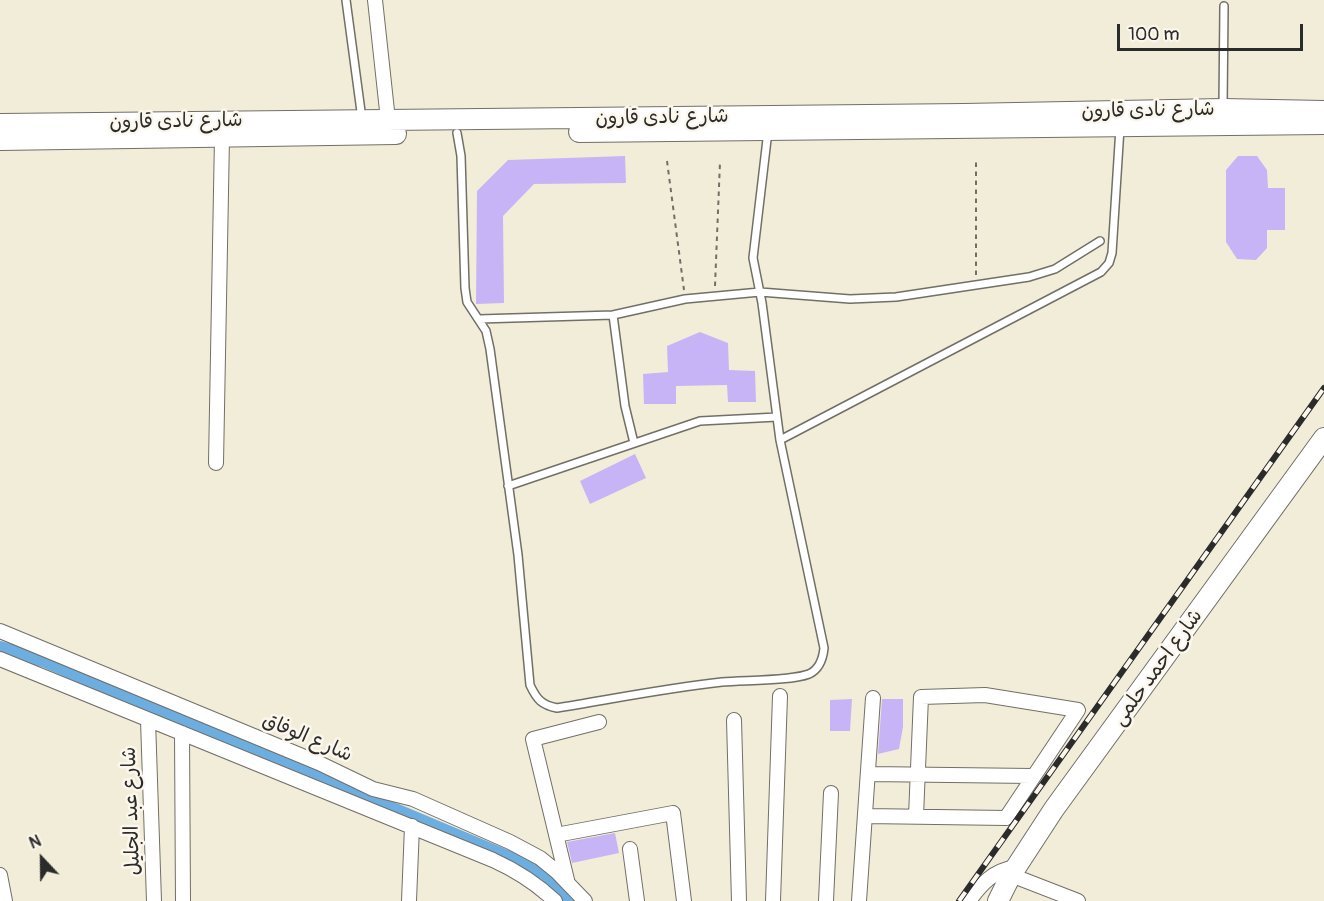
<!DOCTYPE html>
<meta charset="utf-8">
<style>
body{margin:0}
#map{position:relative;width:1324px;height:901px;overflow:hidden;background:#f2edd8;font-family:Pangolin,sans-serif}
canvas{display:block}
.north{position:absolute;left:12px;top:829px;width:60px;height:60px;-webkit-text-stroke:4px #fbf7ec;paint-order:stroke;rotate:338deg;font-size:16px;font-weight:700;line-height:24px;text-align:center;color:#2b2b2b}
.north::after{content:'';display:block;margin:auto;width:21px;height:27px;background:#2b2b2b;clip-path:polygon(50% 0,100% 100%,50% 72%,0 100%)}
.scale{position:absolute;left:1117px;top:24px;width:186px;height:27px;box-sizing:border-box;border:3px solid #2b2b2b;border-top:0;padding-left:8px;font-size:18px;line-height:21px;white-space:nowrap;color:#2b2b2b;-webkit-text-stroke:4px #fbf7ec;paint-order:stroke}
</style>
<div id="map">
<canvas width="1324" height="901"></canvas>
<div class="north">N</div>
<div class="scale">100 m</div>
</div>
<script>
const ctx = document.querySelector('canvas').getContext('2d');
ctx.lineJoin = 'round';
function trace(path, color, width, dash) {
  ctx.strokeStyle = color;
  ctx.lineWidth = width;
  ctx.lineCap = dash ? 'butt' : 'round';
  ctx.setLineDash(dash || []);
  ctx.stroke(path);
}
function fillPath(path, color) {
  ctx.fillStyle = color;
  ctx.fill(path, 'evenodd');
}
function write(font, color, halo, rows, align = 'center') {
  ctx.font = font + ' Pangolin,"Playpen Sans Arabic",sans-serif';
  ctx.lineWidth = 5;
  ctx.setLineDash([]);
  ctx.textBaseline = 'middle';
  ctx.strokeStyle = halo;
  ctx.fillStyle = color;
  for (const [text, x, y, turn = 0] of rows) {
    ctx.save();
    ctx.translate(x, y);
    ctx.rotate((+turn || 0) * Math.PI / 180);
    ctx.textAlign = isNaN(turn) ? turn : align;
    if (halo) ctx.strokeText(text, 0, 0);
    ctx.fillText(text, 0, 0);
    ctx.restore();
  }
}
trace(new Path2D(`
 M0,648L46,661L183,721L545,873L571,901`), '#6daee1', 14);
fillPath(new Path2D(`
 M625,156L626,183L534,184L503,216L504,303L476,304L477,191L508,160Z
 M1238,156H1257L1267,170L1268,188H1285V230H1267V248L1256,260L1237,259L1226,242V170Z
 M700,332L728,343L729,370L755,371L756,402H728L727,385L676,386V404H644L643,374L668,372L667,346Z
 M635,454L646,478L590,504L580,481Z
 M852,699L850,731H830V700Z
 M882,699H903V727L899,749L878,754Z
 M615,833L619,853L572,863L567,842Z`), '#c7b4f6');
const lane = new Path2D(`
 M346,0L362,119
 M1223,106L1224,6
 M457,133L461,156L465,288L467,302L486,331L490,349L518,555L530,685C537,700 542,705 557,708C612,699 667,688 722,682C744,680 791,681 809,674C820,669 823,658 824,648L780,440L762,303L753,258L768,131
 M613,315L625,406L634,443
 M479,319L613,315L685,299L760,292L850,299L896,297L1029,277L1055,269L1100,241
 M780,440L1101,272L1109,263L1112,253L1120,128
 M508,486L700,421L777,417`);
const street = new Path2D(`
 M375,0L388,120
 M216,463L222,137
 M0,631L319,763L373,789L413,799L510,842L540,858L556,871L585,901
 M0,659L493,860C517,871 536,883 555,901
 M148,720L154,901
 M734,720L739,901
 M182,733L183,901
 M869,774L1032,776
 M866,816L1006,818L1078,710L985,695L921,697L916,816
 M556,835L673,813L684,901
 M630,849L637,901
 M0,875L5,901
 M1011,875L1078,901
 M567,880L533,739L599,722
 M409,901L412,826
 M773,901L780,696
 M826,901L831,793
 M859,901L873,698
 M969,901C982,883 993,871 1016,867`);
const secondary = new Path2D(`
 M0,124L964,114L1223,109L1324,111
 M579,132L1324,124
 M0,140L396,134
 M998,901L1011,875L1054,809L1324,438`);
trace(lane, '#716f68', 10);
trace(street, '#716f68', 16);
trace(secondary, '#716f68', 22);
trace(new Path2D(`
 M667,161L684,290
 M976,275V161
 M715,286L720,162`), '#716f68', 2, [4.5, 4.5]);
trace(lane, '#fff', 7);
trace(street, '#fff', 14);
trace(secondary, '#fff', 20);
const rail = new Path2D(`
 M959,901L1324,388`);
trace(rail, '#2b2b2b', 6);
trace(rail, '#fbf7ec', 4, [11]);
write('20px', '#2b2b2b', '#fbf7ec', [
 ["شارع نادى قارون",1148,111,-1],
 ["شارع نادى قارون",662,118,-1],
 ["شارع نادى قارون",176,122,-1],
 ["شارع احمد حلمى",1158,668,-54],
 ["شارع الوفاق",307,738,23],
 ["شارع عبد الجليل",132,811,-92]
]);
</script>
